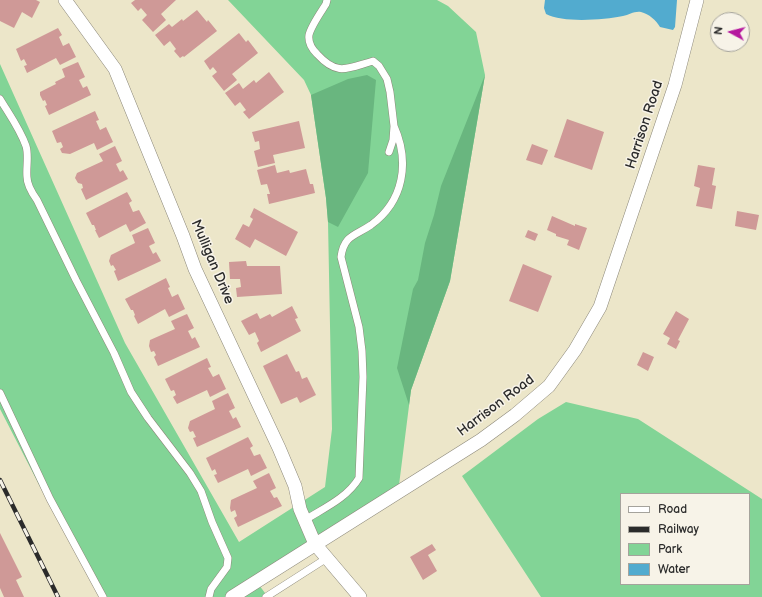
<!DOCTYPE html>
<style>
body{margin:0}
#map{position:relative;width:762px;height:597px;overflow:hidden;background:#ece6c9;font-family:"Balsamiq Sans",sans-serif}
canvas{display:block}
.legend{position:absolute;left:620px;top:493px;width:130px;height:92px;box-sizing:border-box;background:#f7f3e8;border:1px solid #a5a39c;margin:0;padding:5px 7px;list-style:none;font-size:12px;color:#2b2b2b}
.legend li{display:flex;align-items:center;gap:8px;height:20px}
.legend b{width:20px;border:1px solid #a5a39c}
.north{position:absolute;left:710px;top:12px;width:40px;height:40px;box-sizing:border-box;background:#f7f3e8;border:1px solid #a5a39c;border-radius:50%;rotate:277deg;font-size:11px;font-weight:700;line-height:16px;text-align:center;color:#2b2b2b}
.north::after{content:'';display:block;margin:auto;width:14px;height:18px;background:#b5179e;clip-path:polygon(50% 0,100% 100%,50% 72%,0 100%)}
</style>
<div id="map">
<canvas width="762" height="597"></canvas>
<ul class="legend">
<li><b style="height:5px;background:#fff"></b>Road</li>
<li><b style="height:5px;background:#2b2b2b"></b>Railway</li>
<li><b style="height:11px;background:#82d496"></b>Park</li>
<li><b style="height:11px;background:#52abcf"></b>Water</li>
</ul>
<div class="north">N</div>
</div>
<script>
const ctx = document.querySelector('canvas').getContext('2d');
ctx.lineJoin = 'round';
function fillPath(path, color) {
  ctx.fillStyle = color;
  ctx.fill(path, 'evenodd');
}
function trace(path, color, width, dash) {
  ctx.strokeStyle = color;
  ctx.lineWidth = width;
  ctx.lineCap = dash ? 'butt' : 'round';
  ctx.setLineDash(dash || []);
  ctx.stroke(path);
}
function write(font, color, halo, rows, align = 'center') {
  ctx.font = font + ' "Balsamiq Sans",sans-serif';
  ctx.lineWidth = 3;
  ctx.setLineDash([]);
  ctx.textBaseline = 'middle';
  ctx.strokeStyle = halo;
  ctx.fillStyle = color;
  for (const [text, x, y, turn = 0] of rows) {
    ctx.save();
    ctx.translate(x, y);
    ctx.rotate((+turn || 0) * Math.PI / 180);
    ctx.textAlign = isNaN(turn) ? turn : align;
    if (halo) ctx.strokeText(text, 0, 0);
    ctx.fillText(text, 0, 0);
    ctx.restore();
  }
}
fillPath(new Path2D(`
 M228,0H437L448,6L476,32L485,75L450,281L411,390L399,485L253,577L268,597H106L51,508L0,409V64L125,343L239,542L325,487L332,429L328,222L326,198L311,95L304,80Z
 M566,402L638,419L762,499V597H541L462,476L538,419ZM621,494H749V584H621Z`), '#82d496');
fillPath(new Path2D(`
 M367,75L376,80L368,173L338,227L328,222L326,198L311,95L348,79Z
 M485,75L450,281L411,390L409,405L397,368L413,289L418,280L425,243L434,215L441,186Z`), '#69b67f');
fillPath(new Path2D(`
 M545,0H677L675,27L673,30L660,27C656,20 649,14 641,12C634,11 629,15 623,16C603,20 563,23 546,14L544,8Z`), '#52abcf');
fillPath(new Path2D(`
 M0,0H36L40,2L32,18L22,12L14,28L0,21Z
 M135,0H176L161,14L166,20L153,32L142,20L147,15L141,8L138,11L131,3Z
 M197,10L207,22L208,20L217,31L184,57L183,56L180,58L174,51L176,49L170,41L164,46L155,35L169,24L172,27L182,19L183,21Z
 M58,28L62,35L59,37L63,46L69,43L76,57L60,65L56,58L27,73L24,66L27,65L24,59L21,61L16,49Z
 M239,33L246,42L248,40L258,53L232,74L237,80L224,91L212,76L217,72L213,67L210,70L204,61Z
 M78,62L85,77L79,80L83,88L87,86L91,95L49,115L45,106L47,105L45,100L43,101L40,95V92L56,84L55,82L65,77L62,69Z
 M269,72L284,92L249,119L243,112L246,110L240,102L235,106L225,93L239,83L243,89L254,80L256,83Z
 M95,111L99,120L96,121L100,130L106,127L113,142L97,150L94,143L70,154L62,153L60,149L63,147L61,142L57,143L52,131Z
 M567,119L604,132L592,170L554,157Z
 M299,121L305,148L273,155L275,163L258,167L254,151L260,149L259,141L255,142L252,132Z
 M532,144L548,150L542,165L526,160Z
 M115,146L122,161L116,164L120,172L123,170L128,179L86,200L81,189L83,188L82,184L78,183L75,178L77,173L103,161L99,154Z
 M275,165L277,173L289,170L290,173L306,169L310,184H313L315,193L269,204L267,194H270L267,184L261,185L257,170Z
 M698,165L715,168L712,185L716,186L712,209L696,206L700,188L694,186Z
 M127,192L132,201L129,203L133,212L139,210L146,223L130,232L126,224L99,238L95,230H96L94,225H92L86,213Z
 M254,208L298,232L286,256L255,239L250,248L235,239L243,224L249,227L253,219L250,217Z
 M737,211L759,215L756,230L735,226Z
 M552,216L575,226V224L587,228L579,250L567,245L569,240L556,236V234L547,230Z
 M148,228L155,243L149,246L153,254L156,252L161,261L118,281L114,271L116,270L113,265L111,266L109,261L111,255L135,243L132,235Z
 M528,230L538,234L535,241L525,237Z
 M246,261L247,266H280L282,294L237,297L236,288L241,287L240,279H230L229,262Z
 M523,264L552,276L538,312L509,301Z
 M166,278L170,287L168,288L172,297L178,294L185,309L169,317L165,309L138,324L134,316L135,315L133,310H131L125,299Z
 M292,306L298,318L295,319L301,331L261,352L257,343L259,341L255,332L249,335L241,321L257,313L260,319L270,314L272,317Z
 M676,311L689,319L678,340L680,341L676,349L667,344L670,338L663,334Z
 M187,314L194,328L188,331L192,339L195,337L200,347L158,366L154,357L156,355L154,351L151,352L149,346L150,340L175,329L171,321Z
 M643,352L654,357L648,371L637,365Z
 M287,354L296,372L299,371L302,379L307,377L316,395L300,403L297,397L281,404L263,366Z
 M207,358L211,367L208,368L213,377L219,374L226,389L210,397L207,390L177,404L173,397L176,395L174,390L171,391L165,379Z
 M228,393L235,408L229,411L233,419L236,417L241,427L197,447L193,438L196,437L193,431L190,432L188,428L190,421L215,409L212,401Z
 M248,437L253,446L250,448L254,456L260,454L267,468L251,476L248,469L218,483L214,475L217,474L215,469L212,471L206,458Z
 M269,473L276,488L270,491L274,498L277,497L282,506L238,527L234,518L237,516L235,510L231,512L230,508L231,500L257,488L253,481Z
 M0,533L22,577L16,580L24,597H4L0,588Z
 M432,544L436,550L428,555L437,571L423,580L410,557Z`), '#cf9997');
const lane = new Path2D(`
 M327,0L326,4C321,12 311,26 309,35C308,42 312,49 317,54C338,77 348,68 373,61L379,66L387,79L390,92L394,126L393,140L389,152
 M0,99C9,114 20,129 26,146C29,156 26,167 27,177C27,185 32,193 37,200L76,280L114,353L131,392L148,418L190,473L201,491L212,522L228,558L227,567L211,589L209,597
 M0,393L50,499L103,597
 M305,520C324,508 347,498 359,478L363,377L362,351L359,327L341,257C344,235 355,236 371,225C404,201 410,162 394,126
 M266,597L327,558`);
const street = new Path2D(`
 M65,0L115,69L183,236L195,269L279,448L295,486L300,509L315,544L360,597
 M232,597L481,440L515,415L549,386L575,350L600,307L675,85L697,0`);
trace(lane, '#8c887a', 8);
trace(street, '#8c887a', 14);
trace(lane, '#fff', 7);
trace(street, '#fff', 13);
const rail = new Path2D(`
 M0,480L58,597`);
trace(rail, '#2b2b2b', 4.5);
trace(rail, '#f7f3e8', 3, [9]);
write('14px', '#2b2b2b', '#f7f3e8', [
 ["Harrison Road",645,125,-72],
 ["Mulligan Drive",212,262,67],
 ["Harrison Road",496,406,-37]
]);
</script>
